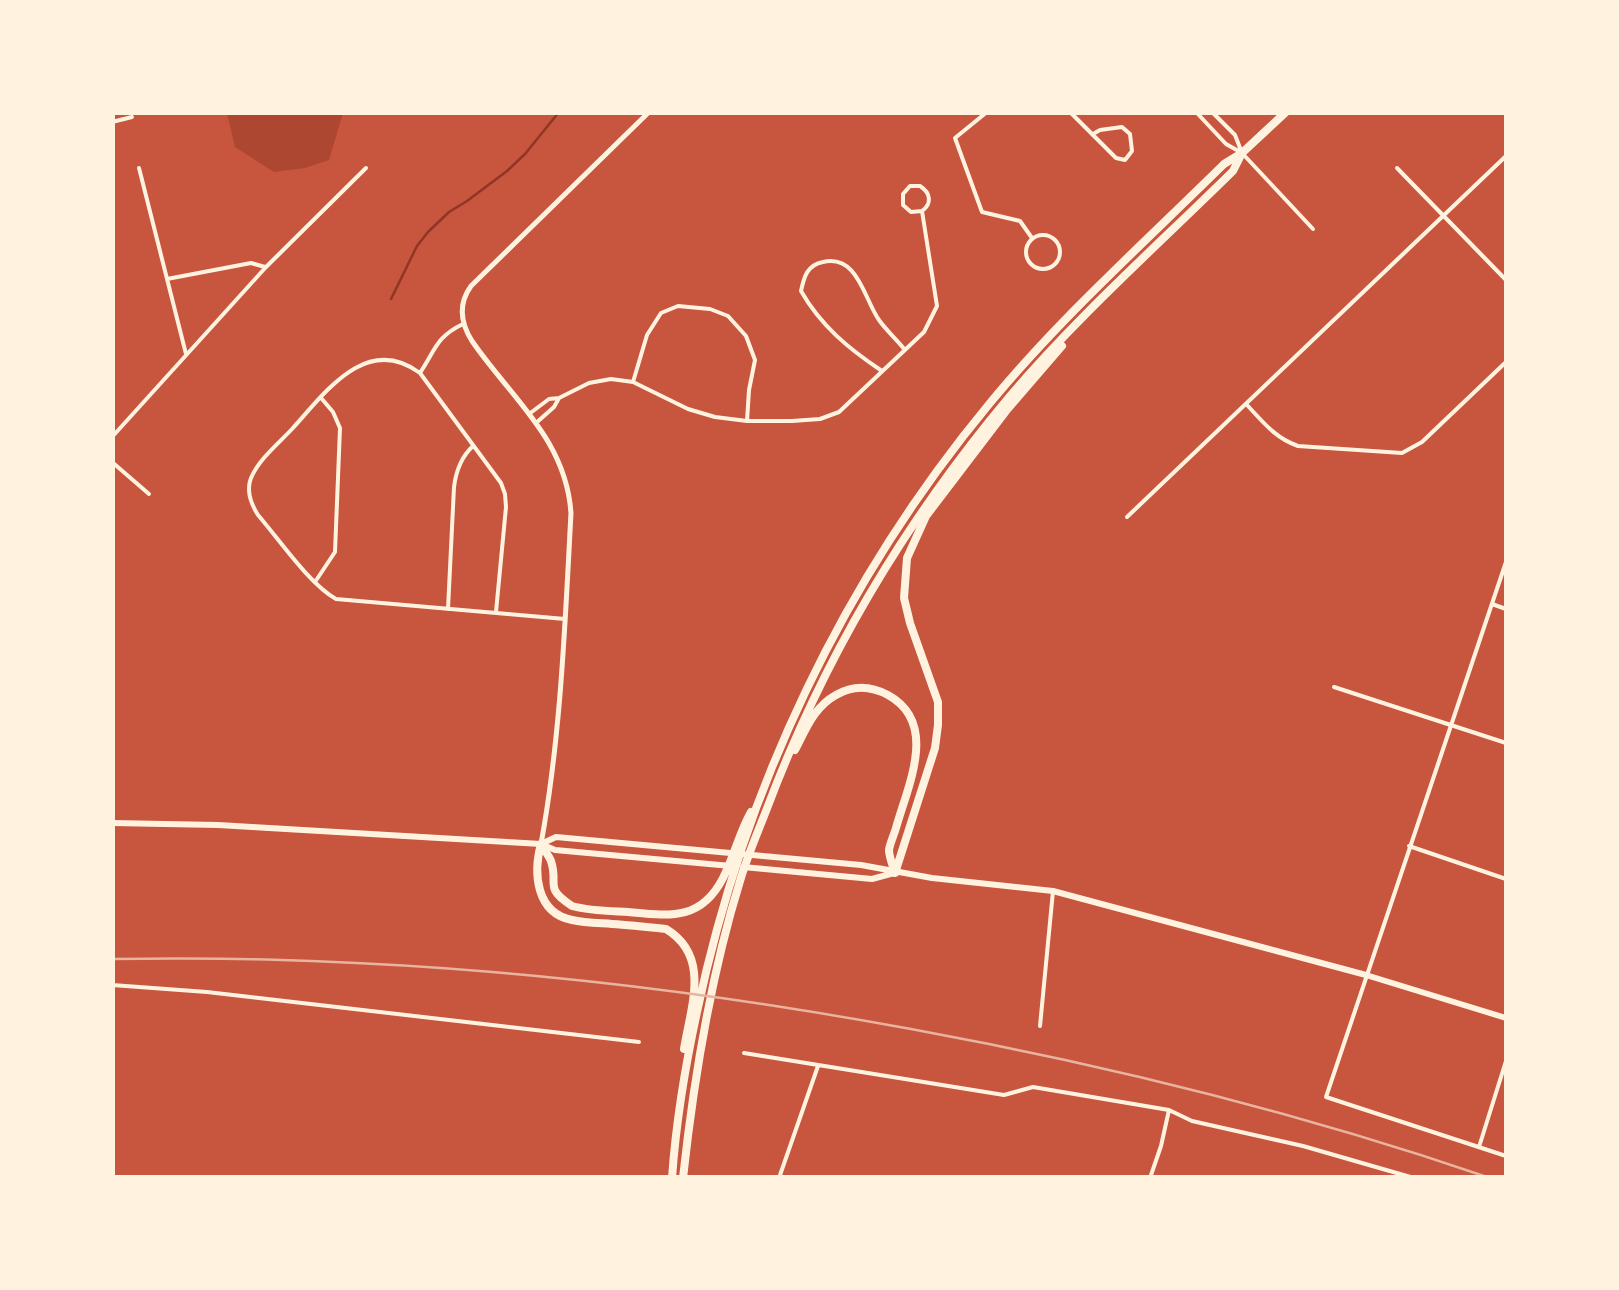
<!DOCTYPE html>
<style>
body{margin:0}
#map{position:relative;width:1619px;height:1290px;overflow:hidden;background:#c8553d;font-family:"Fira Sans",sans-serif}
canvas{display:block}
.frame{position:absolute;inset:0;border:115px solid #fff3e0;pointer-events:none}
</style>
<div id="map">
<canvas width="1619" height="1290"></canvas>
<div class="frame"></div>
</div>
<script>
const ctx = document.querySelector('canvas').getContext('2d');
ctx.lineJoin = 'round';
function fillPath(path, color) {
  ctx.fillStyle = color;
  ctx.fill(path, 'evenodd');
}
function trace(path, color, width, dash) {
  ctx.strokeStyle = color;
  ctx.lineWidth = width;
  ctx.lineCap = dash ? 'butt' : 'round';
  ctx.setLineDash(dash || []);
  ctx.stroke(path);
}
fillPath(new Path2D(`
 M227,113V112L343,113L329,160L305,168L274,172L235,147Z`), '#ae4732');
trace(new Path2D(`
 M391,299L417,246L428,232L449,212L467,201L507,171L525,154L559,112`), '#8f3625', 2.5);
trace(new Path2D(`
 M987,112L955,138L982,212L1020,221L1032,238
 M1070,112L1116,158L1125,160L1132,151L1130,134L1122,127L1100,130L1093,134
 M1196,112L1226,144L1242,153L1313,229
 M1212,112L1235,135L1242,153
 M112,122L132,117
 M139,168L186,354
 M1397,168L1506,280
 M1026 252a17 17 0 1 1 34 0a17 17 0 1 1-34 0Z
 M167,279L251,263L265,267
 M882,371C849,349 821,326 801,291C804,277 807,265 823,262C858,254 864,299 879,320C886,330 897,340 905,350
 M420,373C436,349 436,337 463,324
 M633,382L647,335L661,313L678,306L710,309L728,316L746,336L755,360L749,390L747,421
 M1247,405C1263,422 1275,438 1298,446L1402,453L1422,442L1506,362
 M529,414L549,399L559,398L589,383L611,379L633,382L688,409L715,417L747,421H792L820,419L839,412L924,332L937,306L922,211C932,204 931,193 920,186H910L903,194V205L911,212L922,211
 M536,423L554,407L559,398
 M112,437L266,267L366,168
 M112,462L149,494
 M1127,517L1506,156
 M1506,562L1326,1097L1506,1156
 M315,582L335,552L340,428L333,412L322,399
 M1492,604L1506,609
 M448,609L454,487C456,471 461,457 473,446
 M496,612L506,507L505,494L501,483L420,373C366,333 325,393 292,429C279,443 259,459 251,478C246,491 251,504 258,515C278,538 310,585 336,599L565,619
 M1334,687L1506,743
 M1409,846L1506,879
 M112,985L207,992L639,1042
 M1040,1026L1053,891
 M744,1053L1004,1095L1033,1087L1169,1110L1192,1121L1303,1146L1414,1178
 M1479,1147L1506,1061
 M779,1178L818,1066
 M1150,1178L1161,1146L1169,1110`), '#fff3e0', 4);
trace(new Path2D(`
 M541,844C561,735 565,623 571,513C566,439 511,398 472,341C460,322 458,304 471,286L649,112`), '#fff3e0', 5);
trace(new Path2D(`
 M112,823L218,825L541,844L555,850L731,866
 M541,844L556,837L861,865L932,878L1053,891L1366,975L1506,1018
 M743,867L872,879L894,873`), '#fff3e0', 6);
trace(new Path2D(`
 M795,750C806,729 814,707 836,695C853,685 871,686 888,695C939,723 908,785 896,828C894,835 890,843 889,850C889,857 893,866 895,873
 M541,844C533,873 536,913 572,920C585,923 599,923 612,924C630,925 648,927 666,929C711,956 691,1006 684,1049
 M542,846C545,851 549,856 551,861C559,885 543,887 572,906C590,911 609,911 628,912C670,916 701,921 723,878C734,857 739,833 751,812
 M895,873L935,748L938,725V702L910,623L904,598L907,558L926,516L1006,411L1062,346
 M672,1178C676,1122 685,1067 697,1012C744,789 844,579 990,403C1061,317 1145,242 1224,164L1242,153L1286,112
 M683,1178C694,1077 710,978 740,881C747,857 757,834 766,811C823,659 906,520 1010,396C1078,316 1158,245 1233,171L1242,153`), '#fff3e0', 8);
trace(new Path2D(`
 M112,959C380,954 648,980 911,1029C1107,1065 1301,1113 1490,1178`), '#e9b49f', 2.5);
</script>
